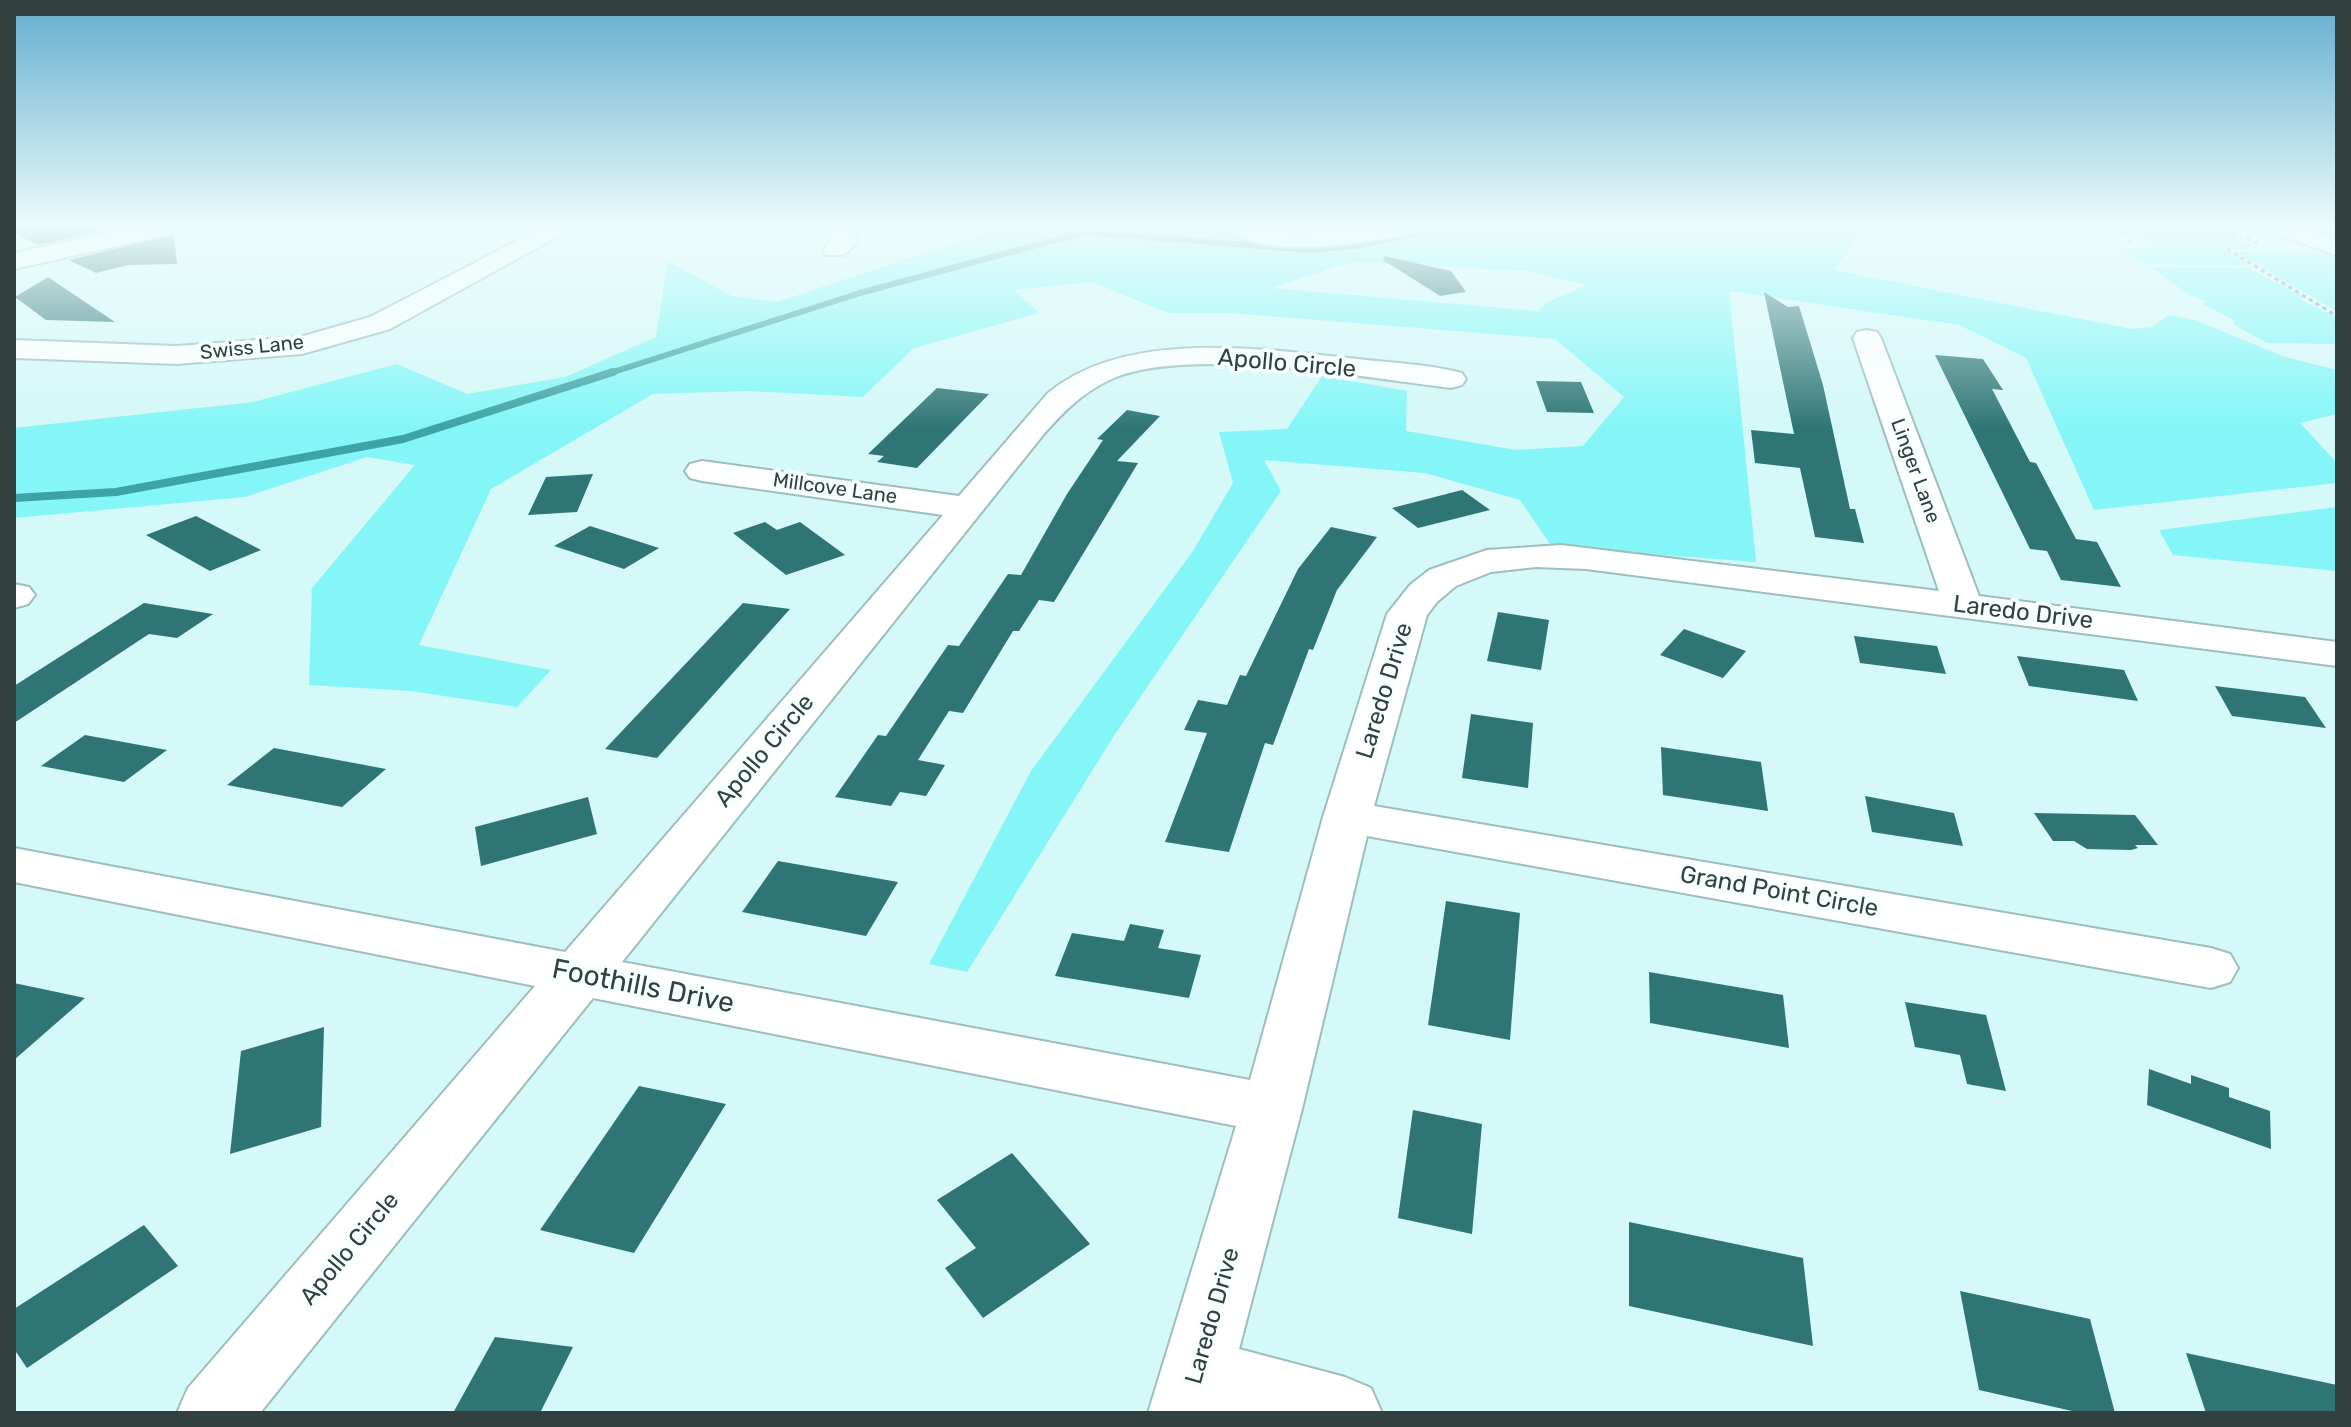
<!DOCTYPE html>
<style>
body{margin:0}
#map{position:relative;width:2351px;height:1427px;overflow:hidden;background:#d5f8f8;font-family:Rubik,sans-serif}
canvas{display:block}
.frame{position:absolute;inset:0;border:16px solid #324040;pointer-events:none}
</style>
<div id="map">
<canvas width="2351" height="1427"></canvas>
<div class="frame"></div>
</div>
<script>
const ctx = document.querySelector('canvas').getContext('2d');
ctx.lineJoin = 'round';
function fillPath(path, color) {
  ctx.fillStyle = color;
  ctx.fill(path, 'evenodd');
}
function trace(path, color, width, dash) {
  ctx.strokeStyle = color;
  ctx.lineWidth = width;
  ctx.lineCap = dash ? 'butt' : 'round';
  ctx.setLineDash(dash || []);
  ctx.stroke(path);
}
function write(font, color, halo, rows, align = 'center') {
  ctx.font = font + ' Rubik,sans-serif';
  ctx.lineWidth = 8;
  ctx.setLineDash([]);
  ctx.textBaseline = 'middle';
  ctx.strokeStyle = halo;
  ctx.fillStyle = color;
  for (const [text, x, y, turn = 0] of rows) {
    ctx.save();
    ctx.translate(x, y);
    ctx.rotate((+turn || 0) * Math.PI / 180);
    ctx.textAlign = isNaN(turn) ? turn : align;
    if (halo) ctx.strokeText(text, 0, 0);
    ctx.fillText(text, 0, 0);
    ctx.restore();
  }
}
fillPath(new Path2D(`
 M987,228H1132L1168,232L1170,228H1876L1859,237L1834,270L2132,329L2152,327L2169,315L2195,320L2285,357L2337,370V414L2300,423L2337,463V483L2094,510L2026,358L1959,325L1729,291L1756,562L1552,547L1520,500L1425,473L1264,460L1281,491L1115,734L967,972L929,964L1031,771L1193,551L1233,483L1219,432L1287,429L1322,376L1407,391L1406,431L1516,450L1583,446L1624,397L1555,339L1230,313H1168L1092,282L1014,290L1039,313L914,348L863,397L749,391L653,394L491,489L419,645L551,670L517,707L411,691L309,685L312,588L415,465L367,457L245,497L14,518V428L253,402L397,364L467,394L565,377L656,337L668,261L732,296L777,302L988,232ZM1351,262L1529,271L1587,285L1547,302L1538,311L1272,288Z
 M2138,231L2223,233L2253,245L2248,249H2222L2247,263L2244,266L2152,264L2139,261L2122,249L2158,247L2133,234Z
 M2236,252L2337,253V312Z
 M2155,267L2249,268L2304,297L2301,300L2337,317V344L2267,343L2233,324L2235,321L2203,304L2206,301L2190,295L2152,269Z
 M2337,507V571L2173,555L2159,530Z`), '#84f6f7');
trace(new Path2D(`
 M607,374L860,293L1085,232L1310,250L1355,246L1437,228`), '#3da3a4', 6);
trace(new Path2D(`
 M14,498L116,492L403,439L613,372`), '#3da3a4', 8);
fillPath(new Path2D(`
 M14,228H115L38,245L14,233Z
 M174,234L177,264L128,265L96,273L69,260Z
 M1384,256L1451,271L1466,292L1440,296L1383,260Z
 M48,277L115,322L46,320L15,297Z
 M1764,292L1788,307L1799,306L1823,385L1850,509H1855L1864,543L1815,537L1800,468L1755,463L1751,430L1794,434Z
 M1935,355L1983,359L2003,390L1992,389L2030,462L2036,463L2076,539L2097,542L2121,587L2061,580L2047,551L2030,549Z
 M1536,381L1581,382L1594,413L1547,412Z
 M937,388L989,394L917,468L877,462L884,456L868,454Z
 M1127,410L1160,416L1117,461L1138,463L1054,602L1039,600L1019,631H1013L963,713L949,711L918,760L945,765L926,796L900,792L891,806L835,797L878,735L886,736L948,645L959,646L1008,574L1021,575L1067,494L1103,440L1097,439Z
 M593,474L577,512L528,515L546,477Z
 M1462,490L1490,510L1418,528L1392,508Z
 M196,516L261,550L210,571L146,535Z
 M765,522L777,530L800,522L845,555L786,575L733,533Z
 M590,526L659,548L624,569L554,546Z
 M1331,527L1377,537L1337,590L1313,650L1309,649L1273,745L1265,743L1229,852L1165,842L1207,733L1184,730L1198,700L1227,705L1240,675L1246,676L1298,569Z
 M144,603L213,614L177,638L149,634L14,723V686Z
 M743,603L790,609L657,758L605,749Z
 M1498,612L1549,620L1541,670L1487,661Z
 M1684,629L1746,651L1723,678L1660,655Z
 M1854,636L1937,646L1946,674L1860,663Z
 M2017,656L2124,670L2138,701L2029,686Z
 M2215,686L2305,697L2326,728L2232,716Z
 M1471,714L1533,723L1528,788L1462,778Z
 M85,735L167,750L124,782L41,766Z
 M1661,747L1761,762L1768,811L1663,795Z
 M274,748L386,769L342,807L227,785Z
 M1865,796L1954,813L1963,846L1872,832Z
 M588,797L597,834L481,866L475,827Z
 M2034,813L2135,815L2158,845H2135L2138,848L2131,850L2087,849L2074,841H2053Z
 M778,861L898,882L866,936L742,912Z
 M1446,901L1520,913L1510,1040L1428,1025Z
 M1130,924L1164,930L1158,948L1201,955L1189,998L1055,976L1072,933L1124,941Z
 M1649,972L1783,995L1789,1048L1650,1023Z
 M14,983L85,998L14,1060Z
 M1905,1002L1986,1015L2006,1091L1967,1084L1960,1055L1915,1047Z
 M324,1027L321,1127L230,1154L241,1051Z
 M2149,1069L2191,1084V1075L2229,1088V1097L2270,1111L2271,1149L2147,1105Z
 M639,1086L726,1104L634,1253L540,1230Z
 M1413,1110L1482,1124L1472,1234L1398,1218Z
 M1012,1153L1090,1244L983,1318L945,1268L976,1248L937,1200Z
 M1629,1222L1803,1258L1813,1346L1629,1306Z
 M144,1225L178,1266L27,1368L14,1349V1309Z
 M1960,1291L2090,1319L2115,1413H2081L1979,1390Z
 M495,1337L573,1347L540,1413H453Z
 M2186,1353L2337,1385V1413H2206Z`), '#2f7576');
const minor = new Path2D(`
 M131,228H178L166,235L14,269V253Z
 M542,228H573L390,329L302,354L177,364L14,358V340L177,346L300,337L370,317Z
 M828,228H852L857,242L844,255H826L823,250L832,240Z
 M1229,228L1299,233L1417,228L1413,233C1376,242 1255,262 1229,228Z
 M2270,228H2305L2337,240V255L2274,233Z
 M1867,330L1877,332L1881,338L1979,596L2337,642V666L1586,569L1536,567L1491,572L1456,586L1437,602L1427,615L1374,806L2211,948L2230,954L2238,968L2230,982L2211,988L1367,836L1302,1109L1239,1349L1345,1377L1371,1388L1382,1413H1148L1236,1126L593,998L260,1413H177L188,1388L535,986L14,882V848L565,952L943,515L702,481L690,478L685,471L690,464L702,461L959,496L1048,393C1126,328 1264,349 1358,359C1392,363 1428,364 1462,373L1466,379L1462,385L1451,388C1366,378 1191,346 1114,378C1084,391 1064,411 1043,435L622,962L1250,1080L1323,817L1387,614L1410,585L1429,570L1487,550L1561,545L1939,591L1853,338L1857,332Z
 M14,584L29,587L35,595L28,604L14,608Z`);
trace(minor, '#9cbebd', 4);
trace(new Path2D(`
 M2131,242L2124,233C2167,222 2220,228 2261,244
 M2227,249L2337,316`), '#7d9595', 3, [4, 4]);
fillPath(minor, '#fff');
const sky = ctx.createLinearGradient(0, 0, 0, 428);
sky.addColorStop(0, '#63adcd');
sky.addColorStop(0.53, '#ecfcfc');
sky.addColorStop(1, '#ecfcfc00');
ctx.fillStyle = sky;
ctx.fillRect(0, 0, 2351, 428);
write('20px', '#324040', '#f8ffff', [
 ["Swiss Lane",252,348,-6],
 ["Linger Lane",1915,471,70],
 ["Millcove Lane",835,489,8]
]);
write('24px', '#324040', '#f8ffff', [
 ["Apollo Circle",1287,364,5],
 ["Laredo Drive",2023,613,7],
 ["Laredo Drive",1385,691,-73],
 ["Apollo Circle",765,751,-50],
 ["Grand Point Circle",1779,892,10],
 ["Apollo Circle",350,1249,-50],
 ["Laredo Drive",1213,1316,-74]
]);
write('28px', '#324040', '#f8ffff', [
 ["Foothills Drive",643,987,11]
]);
</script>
